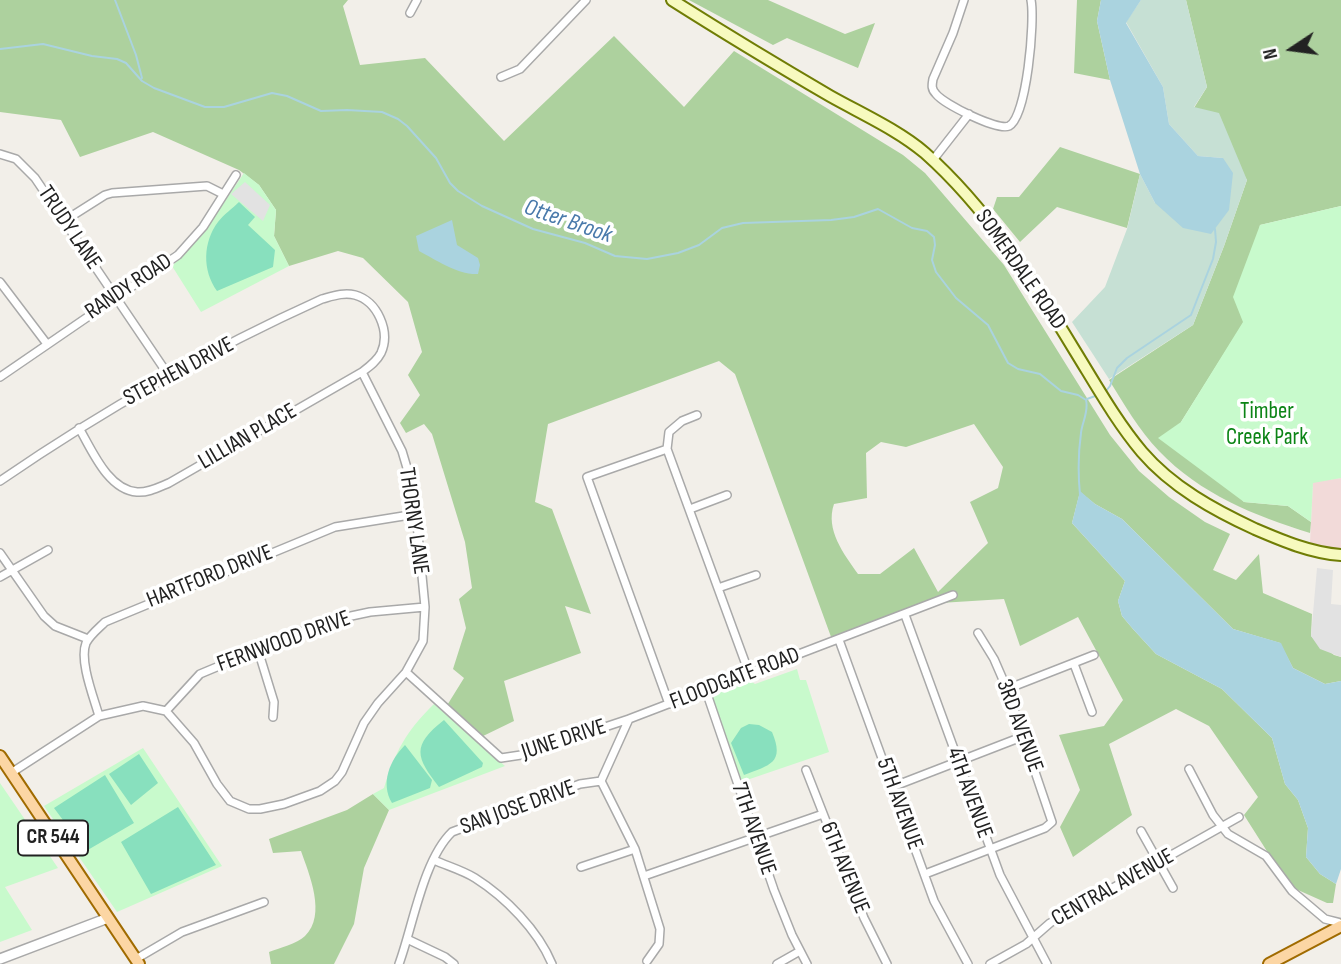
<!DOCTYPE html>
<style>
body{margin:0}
#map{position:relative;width:1341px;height:964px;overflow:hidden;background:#f2efe9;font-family:"Sofia Sans Condensed",sans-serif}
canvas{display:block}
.north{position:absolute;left:1257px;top:14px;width:70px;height:70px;-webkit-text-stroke:5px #fff;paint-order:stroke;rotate:257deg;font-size:19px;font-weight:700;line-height:28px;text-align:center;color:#222}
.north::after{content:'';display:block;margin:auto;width:24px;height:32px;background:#222;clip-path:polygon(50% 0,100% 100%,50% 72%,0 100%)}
</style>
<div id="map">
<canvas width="1341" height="964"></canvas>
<div class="north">N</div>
</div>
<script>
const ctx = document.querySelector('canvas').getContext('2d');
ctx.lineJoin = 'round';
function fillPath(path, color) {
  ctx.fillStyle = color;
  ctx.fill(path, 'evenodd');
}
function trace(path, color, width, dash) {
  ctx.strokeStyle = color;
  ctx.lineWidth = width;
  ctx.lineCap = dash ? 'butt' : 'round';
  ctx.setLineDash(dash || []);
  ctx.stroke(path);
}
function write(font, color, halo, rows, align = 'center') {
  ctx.font = font + ' "Sofia Sans Condensed",sans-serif';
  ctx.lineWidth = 7;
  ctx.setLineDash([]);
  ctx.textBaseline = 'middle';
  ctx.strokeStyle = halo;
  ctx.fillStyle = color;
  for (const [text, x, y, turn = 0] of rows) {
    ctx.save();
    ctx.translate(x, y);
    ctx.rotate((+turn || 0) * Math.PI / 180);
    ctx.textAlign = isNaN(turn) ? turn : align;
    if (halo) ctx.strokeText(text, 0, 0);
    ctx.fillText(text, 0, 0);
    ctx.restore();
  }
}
fillPath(new Path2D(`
 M1341,478V549L1310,543L1313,482Z`), '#f2dad9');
fillPath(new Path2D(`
 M0,0H348L343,6L360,65L425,58L504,141L614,36L684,107L734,51L903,155L925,173L1004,265L1110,435L1139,471L1169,497L1205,522L1230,534L1213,570L1236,580L1259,554L1263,593L1312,614L1311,636L1334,655L1341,657V681L1325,684L1293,668L1280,643L1233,629L1122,519L1095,504L1080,492L1072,523L1125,581L1118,601L1122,616L1133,629L1156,654L1222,689L1272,738L1285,784L1298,800L1308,828L1306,857L1320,874L1336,884L1333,903H1327L1289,886L1244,815L1258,797L1209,726L1176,709L1109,744L1132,815L1073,857L1060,827L1080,790L1059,735L1104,726L1123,700L1078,617L1020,646L1004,599L940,603L834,645L735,374L719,361L548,424L535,502L552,509L591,614L565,606L581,653L504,681L514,721L479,738L446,707L464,678L453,669L466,628L459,599L472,588L465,542L432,434L424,424L406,433L400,423L420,395L408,375L422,352L408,302L363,258L338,251L289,266L274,236L276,210L259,185L239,170L153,132L80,157L61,120L0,112ZM974,424L1003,467L998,488L970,502L988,543L938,592L914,548L880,574H858C844,554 825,530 834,504L867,498L866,453L881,442L906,447Z
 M689,0H768L845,34L875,23L858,68L787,38L773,45Z
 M1077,0H1101L1097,21L1110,80L1074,73Z
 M1186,0H1341V206L1260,225L1244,322L1181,422L1244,502L1288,506L1311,522L1310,533C1255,516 1200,494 1159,451C1139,430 1124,404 1109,380L1193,325L1224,246L1247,180L1194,108L1207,87Z
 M1060,147L1140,174L1127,228L1057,207L1020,242L993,209L997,197H1019Z
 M373,794L389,810L364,868L354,924L334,964H271L269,952C279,948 297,944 305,936C327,915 309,874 301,851L273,853L269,839L347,810Z`), '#add19e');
fillPath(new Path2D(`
 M1141,0H1186L1207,87L1194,107L1219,113L1247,180L1224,246L1193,325L1109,379L1072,322L1105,287L1127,229L1140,174L1155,203L1223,158L1198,156L1169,124L1163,87L1126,22Z`), '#c6e0d4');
fillPath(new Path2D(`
 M244,173L259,185L276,210L274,236L289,266L201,312L172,266L202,235Z
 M1341,206V478L1313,483L1311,522L1288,506L1244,502L1158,438L1181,422L1243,322L1233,297L1260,225Z
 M797,669L800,680H806L829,752L741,782L711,696L749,680L755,684Z
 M434,704L505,766L389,810L373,794L384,788C395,752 406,731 434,704Z
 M143,748L222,866L117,912L44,806Z
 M0,783L58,868L5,887L32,930L0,942Z`), '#c8facc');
fillPath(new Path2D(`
 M239,202L255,217L248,225L275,250L273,267L217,291C202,270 203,242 218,222C224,214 232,209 239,202Z
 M444,720L483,763L482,767L439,787C416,757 411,746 444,720Z
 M749,724L759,725L772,732C785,763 770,765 744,775L731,743L741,728Z
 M405,745L432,780L430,788L392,803C380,783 390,760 405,745Z
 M139,754L158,783L131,805L109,774Z
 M105,775L134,823L86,851L54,808Z
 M178,807L216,865L151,894L121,842Z`), '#88e0be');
fillPath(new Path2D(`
 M245,182L270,205L263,221L231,194Z
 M1317,568L1333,570L1331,604L1341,605V657L1320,649L1311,636Z`), '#e2e2e2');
fillPath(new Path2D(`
 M1101,0H1141L1126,23L1163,87L1169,124L1198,156L1223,158L1233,173L1229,210L1211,234L1183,228L1155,203L1140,174L1110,80L1097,21Z
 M452,220L457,245L478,258L480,265L478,274C458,275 436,260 419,251L416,236Z
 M1080,491L1095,504L1122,519L1233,629L1281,643L1293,668L1325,684L1341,681V869L1336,884L1320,874L1306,857L1308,828L1298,800L1285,784L1272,738L1222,689L1156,654L1133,629L1122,616L1118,601L1125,581L1072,523Z`), '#aad3df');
trace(new Path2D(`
 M115,0L136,55L142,78
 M0,49L43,44L92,56L117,59L126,63L142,81L154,88L205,107H224L272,93L287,96L321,111L347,110L382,112L398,119L407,126L436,158L450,183L458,191L482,206L533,229L585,243L615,256L647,259L678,253L699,245L722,228L743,223L831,220L854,217L878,209L912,228L927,231L934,237L935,245L932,260L936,272L956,298L988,325L1008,363L1018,369L1040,374L1061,391L1078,395L1086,400
 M1106,391L1110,386L1117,368L1127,358L1191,315L1213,259L1216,242L1215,229
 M1087,399L1098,395
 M1080,495C1078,474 1078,454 1081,433C1082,422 1089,412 1086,400`), '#aad3df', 2);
const minor = new Path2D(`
 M964,0L953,33L933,79C932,85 931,89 936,94C944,104 997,131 1009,126C1027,117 1035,20 1031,0
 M410,13L417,0
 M501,77L520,69L586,0
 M0,154L16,159L35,178L169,376
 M933,160L969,114
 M64,221L105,195L112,193L207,186L223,194
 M0,282L47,344
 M0,377L178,255L203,227L236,175
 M697,415L682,421L669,432L667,449L745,662L747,675
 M667,449L587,477L669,704
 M0,481C102,411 209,350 322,299C333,296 344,292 355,295C377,301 391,331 381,353C377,361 370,366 362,372L169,483C159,487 148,493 137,492C108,490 92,450 79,428
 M690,509L727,495
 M0,553L44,616L55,626L88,639
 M0,577L48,550
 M718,588L756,575
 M905,615L1000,875L1047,964
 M839,640L934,901L968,964
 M258,650L274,702L273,717
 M1074,664L1092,712
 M406,672L501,758L521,755L629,719
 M1007,689L1094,655
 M706,691L774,890L792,935L807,964
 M166,711L200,674L298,633L337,619L370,612L425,607
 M99,716C94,698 79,661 86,643C90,635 99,628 105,622L335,527L416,514
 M1189,769L1213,815L1228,834L1266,856L1292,891L1325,919L1341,923
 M806,770L864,918L887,964
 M11,773L99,716L143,706L166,711L194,743L217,784L230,801L249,809H260L284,804L320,791L335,781L342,772L364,723L378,703L406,672L423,641L425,607L415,503L410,478L402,451L362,372
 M601,781L629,719L953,595
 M601,781L635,849L660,929L659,944L647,961
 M892,787L1024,736
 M1141,831L1173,888
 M434,860C447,866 462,870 475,878C505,897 538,930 552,964
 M581,867L635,849
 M925,874L1045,828L1052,822L1007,689L994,659L978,633
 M644,876L823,814
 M407,939L445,957L454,964
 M136,959L182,932L264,902
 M399,964C413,926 423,860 452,832L580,784L601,781
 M777,964L800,951
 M990,964L1026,944L1050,923L1239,817`);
const tertiary = new Path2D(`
 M0,959L108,918`);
const secondary = new Path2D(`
 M672,0C724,33 777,65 830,96C862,114 898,130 925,153C988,209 1032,280 1075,351C1096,385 1116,421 1142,452C1172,487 1214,510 1255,529C1283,541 1311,553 1341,555`);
const primary = new Path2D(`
 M0,756L139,964
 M1269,964L1341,926`);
trace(minor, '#a9a9a9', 10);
trace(tertiary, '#a9a9a9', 12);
trace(secondary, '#707d05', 14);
trace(primary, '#a06b00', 14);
trace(minor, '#fff', 7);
trace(tertiary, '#fff', 9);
trace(secondary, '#f7fabf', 10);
trace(primary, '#fcd6a4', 10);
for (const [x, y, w] of [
 [53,838,70]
]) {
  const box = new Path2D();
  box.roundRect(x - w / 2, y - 17.5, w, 35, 5);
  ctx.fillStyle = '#fff';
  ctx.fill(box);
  trace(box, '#222', 2);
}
write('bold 21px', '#222', null, [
 ["CR 544",53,838]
]);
write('23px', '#222', '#fff', [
 ["TRUDY LANE",69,228,56],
 ["SOMERDALE ROAD",1020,270,55],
 ["RANDY ROAD",129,287,-34],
 ["STEPHEN DRIVE",179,372,-28],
 ["LILLIAN PLACE",248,437,-30],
 ["THORNY LANE",413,521,82],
 ["HARTFORD DRIVE",210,577,-22],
 ["FERNWOOD DRIVE",284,642,-20],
 ["FLOODGATE ROAD",735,679,-21],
 ["3RD AVENUE",1019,726,70],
 ["JUNE DRIVE",564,740,-18],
 ["4TH AVENUE",969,793,70],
 ["5TH AVENUE",899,804,70],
 ["SAN JOSE DRIVE",518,808,-20],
 ["7TH AVENUE",753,829,71],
 ["6TH AVENUE",844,868,68],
 ["CENTRAL AVENUE",1113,888,-29]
]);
write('23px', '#0c8416', '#fff', [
 ["Timber",1267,412],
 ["Creek Park",1267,438]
]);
write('italic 24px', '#4a7aab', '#fff', [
 ["Otter Brook",568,222,19]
]);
</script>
